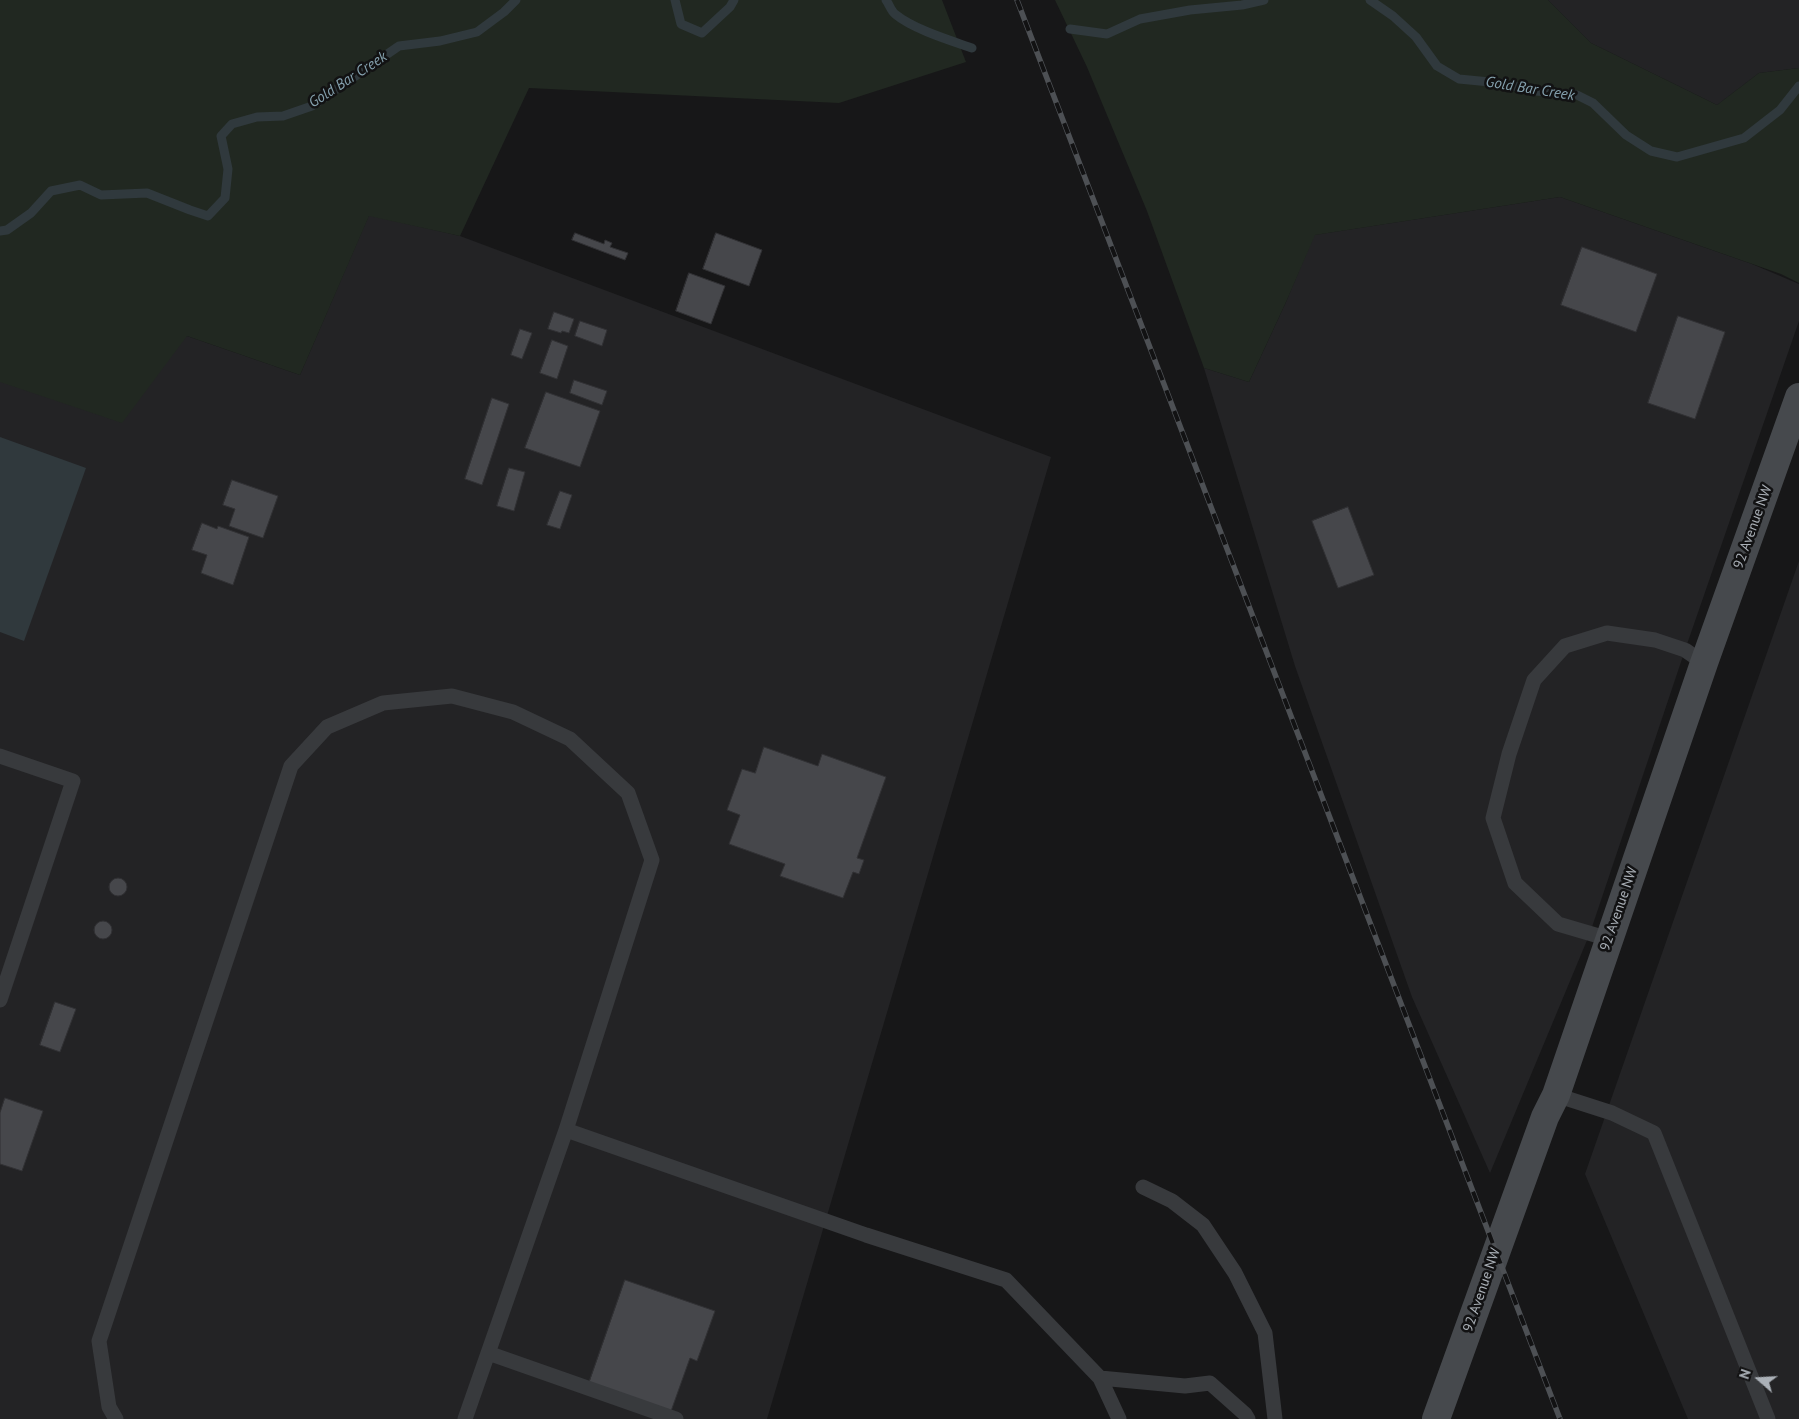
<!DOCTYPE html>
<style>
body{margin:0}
#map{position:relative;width:1799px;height:1419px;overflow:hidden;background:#171718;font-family:"PT Sans",sans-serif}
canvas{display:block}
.north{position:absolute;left:1734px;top:1354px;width:50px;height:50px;-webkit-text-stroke:4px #121213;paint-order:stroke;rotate:289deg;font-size:14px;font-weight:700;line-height:20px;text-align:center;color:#aab0b7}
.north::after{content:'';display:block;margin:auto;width:18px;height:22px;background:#aab0b7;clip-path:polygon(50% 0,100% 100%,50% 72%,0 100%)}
</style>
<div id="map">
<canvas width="1799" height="1419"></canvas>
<div class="north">N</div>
</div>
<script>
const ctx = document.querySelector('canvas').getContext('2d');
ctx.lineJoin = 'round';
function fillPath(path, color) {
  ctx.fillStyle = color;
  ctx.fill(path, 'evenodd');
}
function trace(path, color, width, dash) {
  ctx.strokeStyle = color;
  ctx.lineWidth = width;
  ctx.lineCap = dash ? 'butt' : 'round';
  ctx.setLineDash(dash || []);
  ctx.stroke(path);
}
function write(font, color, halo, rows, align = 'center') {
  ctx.font = font + ' "PT Sans",sans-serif';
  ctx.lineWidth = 5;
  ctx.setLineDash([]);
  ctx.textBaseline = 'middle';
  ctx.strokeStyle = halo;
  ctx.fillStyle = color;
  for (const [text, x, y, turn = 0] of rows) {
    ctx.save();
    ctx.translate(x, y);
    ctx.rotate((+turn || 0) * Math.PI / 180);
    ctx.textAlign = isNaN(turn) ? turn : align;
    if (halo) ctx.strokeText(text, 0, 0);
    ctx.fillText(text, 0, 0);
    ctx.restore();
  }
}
fillPath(new Path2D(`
 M1548,0H1799V68L1759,73L1717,105L1591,43Z
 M1560,197L1752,264L1799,284V321L1685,650L1590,933L1490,1173L1412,997L1295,666L1204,368L1249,382L1286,302L1314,235Z
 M369,215L460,236L1051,457L767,1419H0V369L187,336L300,375Z
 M1799,561V1419H1688L1585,1174Z`), '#232325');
fillPath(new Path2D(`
 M0,0H942L966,62L839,103L529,88L460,236L369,216L300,375L187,336L122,423L0,382Z
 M1055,0H1548L1591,43L1717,105L1759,73L1799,68V283L1781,274L1560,197L1315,235L1286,302L1249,382L1204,368L1147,211L1087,67Z`), '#212821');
fillPath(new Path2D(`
 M0,437L86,468L24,641L0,632Z`), '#30393d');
trace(new Path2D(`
 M675,0L681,24L702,33L730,7L734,0
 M886,0C889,4 891,11 895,14C913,29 949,40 972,48
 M1370,0L1393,16L1416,37L1437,66L1459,79L1500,83L1536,91L1577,95L1593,103L1626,135L1651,151L1677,157L1744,138L1780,110L1799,86
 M1070,29L1107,34L1140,19L1190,10L1242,5L1264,0
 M0,231L7,230L31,213L51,191L80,185L101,195L147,193L190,210L208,216L225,198L228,169L221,136L232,124L257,117L283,116L312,106L399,46L440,41L477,32L504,12L516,0`), '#30393d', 9);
const building = new Path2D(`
 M575,233L604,244L605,240L612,243L610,247L628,253L625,260L572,240Z
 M716,233L762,250L749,286L703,269Z
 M1582,247L1657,274L1636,332L1561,305Z
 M689,273L725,286L711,324L676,311Z
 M554,312L574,319L569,333L562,331L561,333L548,329Z
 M1678,316L1725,332L1695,419L1648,403Z
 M580,321L607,330L602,346L575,336Z
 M520,329L532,333L522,359L511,355Z
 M552,340L568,346L557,379L540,373Z
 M574,380L607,391L602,405L570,393Z
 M546,392L600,411L580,467L525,448Z
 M492,398L509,404L482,485L465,479Z
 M509,468L525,472L514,511L497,506Z
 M232,480L278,496L263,538L229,526L235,509L223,505Z
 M560,491L572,495L560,529L547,525Z
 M1348,507L1374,575L1338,588L1312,521Z
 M202,523L217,529L218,526L249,537L233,585L201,573L207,555L192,550Z
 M764,747L818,766L822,754L886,777L857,858L864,860L859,874L853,872L843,898L780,876L785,864L729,844L740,815L727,810L742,769L755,773Z
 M109 887a9 9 0 1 1 18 0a9 9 0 1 1-18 0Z
 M94 930a9 9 0 1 1 18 0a9 9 0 1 1-18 0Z
 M55,1002L76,1009L60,1052L40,1045Z
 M5,1098L43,1111L22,1171L0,1164V1113Z
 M625,1280L715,1311L697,1361L690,1358L670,1414L588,1386Z`);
fillPath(building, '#46474b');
trace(building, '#313134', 1);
trace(new Path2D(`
 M0,756L73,781L0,1000
 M1609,939L1558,924L1515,883L1493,818L1509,754L1534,680L1565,646L1607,633L1655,640L1685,650L1704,663
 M1556,1095L1612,1113L1654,1133L1768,1419
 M566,1130L866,1235L1006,1280L1100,1378L1119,1419
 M1143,1187L1172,1201L1203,1225L1235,1273L1265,1333L1275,1419
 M488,1353L676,1419
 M1100,1378L1185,1386L1210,1383L1245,1414L1248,1419
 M116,1419L109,1407L99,1341L291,766L327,727L383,703L452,696L513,712L570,739L628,793L652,860L566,1130L465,1419`), '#383a3d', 15);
trace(new Path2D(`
 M1436,1419L1545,1117L1556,1095L1704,663L1799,397`), '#46494d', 28);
const rail = new Path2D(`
 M1017,0L1560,1419`);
trace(rail, '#4d5054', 5.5);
trace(rail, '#121213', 4, [11]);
write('14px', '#aab0b7', '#121213', [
 ["92 Avenue NW",1753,527,-70],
 ["92 Avenue NW",1619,909,-71],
 ["92 Avenue NW",1482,1290,-71]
]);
write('italic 15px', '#85a1ae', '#121213', [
 ["Gold Bar Creek",348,80,-33],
 ["Gold Bar Creek",1530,89,9]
]);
</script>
